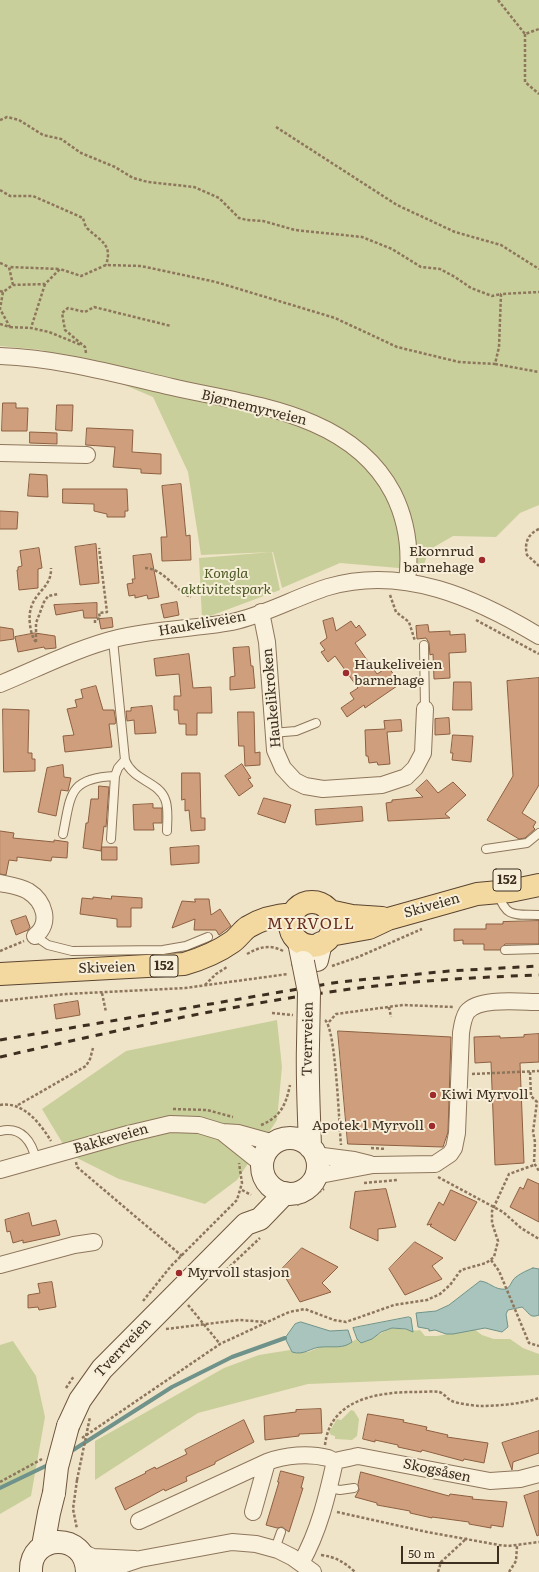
<!DOCTYPE html>
<meta charset="utf-8">
<style>
body{margin:0}
#map{position:relative;width:539px;height:1572px;overflow:hidden;background:#f0e4c8;font-family:Literata,serif}
canvas{display:block}
.scale{position:absolute;left:401px;top:1546px;width:98px;height:18px;box-sizing:border-box;border:2px solid #3d2e20;border-top:0;padding-left:5px;font-size:12px;line-height:14px;white-space:nowrap;color:#3d2e20;-webkit-text-stroke:3px #f7eed8;paint-order:stroke}
</style>
<div id="map">
<canvas width="539" height="1572"></canvas>
<div class="scale">50 m</div>
</div>
<script>
const ctx = document.querySelector('canvas').getContext('2d');
ctx.lineJoin = 'round';
function fillPath(path, color) {
  ctx.fillStyle = color;
  ctx.fill(path, 'evenodd');
}
function trace(path, color, width, dash) {
  ctx.strokeStyle = color;
  ctx.lineWidth = width;
  ctx.lineCap = dash ? 'butt' : 'round';
  ctx.setLineDash(dash || []);
  ctx.stroke(path);
}
function write(font, color, halo, rows, align = 'center') {
  ctx.font = font + ' Literata,serif';
  ctx.lineWidth = 4;
  ctx.setLineDash([]);
  ctx.textBaseline = 'middle';
  ctx.strokeStyle = halo;
  ctx.fillStyle = color;
  for (const [text, x, y, turn = 0] of rows) {
    ctx.save();
    ctx.translate(x, y);
    ctx.rotate((+turn || 0) * Math.PI / 180);
    ctx.textAlign = isNaN(turn) ? turn : align;
    if (halo) ctx.strokeText(text, 0, 0);
    ctx.fillText(text, 0, 0);
    ctx.restore();
  }
}
fillPath(new Path2D(`
 M0,0H539V505L520,513L496,537L453,536L429,550L422,570L340,563L282,588L273,552L201,555L188,472L153,397L42,350L0,346Z
 M272,552L280,590L202,619L199,558Z
 M277,1020L282,1067L277,1120L237,1180L205,1204L119,1179L69,1154L42,1109L126,1051Z
 M392,1328C402,1328 410,1332 420,1330L425,1336H437L474,1329L482,1335L494,1339H510L523,1348L539,1354V1375L308,1384L198,1413L95,1480V1441L224,1368L259,1355L290,1350L292,1352H308L321,1347L344,1346L357,1339L361,1343C373,1339 381,1332 392,1328Z
 M13,1341L36,1376L45,1417L31,1496L0,1514V1345Z
 M351,1410L354,1411L359,1419L357,1436L352,1440L335,1439V1436L331,1435L329,1432L337,1419L341,1420Z`), '#c9cf9b');
const water = new Path2D(`
 M533,1268L539,1269V1315C529,1319 529,1312 522,1307L508,1310L506,1314L508,1327L502,1332L485,1328L453,1334H446L435,1330L429,1331V1329L418,1327L416,1313L436,1311L449,1305L480,1281C489,1282 493,1288 501,1289C511,1291 510,1281 516,1277C521,1273 528,1270 533,1268Z
 M409,1317L411,1318L413,1332L406,1329L392,1328L381,1332L372,1339L361,1343L357,1339L353,1328Z
 M301,1322L330,1331L348,1330L352,1342C343,1349 333,1346 322,1347C311,1347 304,1356 292,1352L285,1338L295,1324Z`);
fillPath(water, '#a9c4bc');
trace(water, '#6f938a', 1);
trace(new Path2D(`
 M70,1452L172,1387L232,1357L285,1338
 M0,1488L50,1464`), '#6f938a', 4);
const building = new Path2D(`
 M3,403H16V408H28L27,431H2Z
 M57,405H73L72,431L56,430Z
 M87,428L133,430L132,452L161,454V474L141,473V469L113,467L115,447L86,445Z
 M30,432L57,433V444L30,443Z
 M30,474L47,475L48,497L28,496Z
 M181,484L186,536L190,535L191,560L162,561L161,537H167L162,486Z
 M63,489H127L128,511H125V517H107V514L94,511V504L63,503Z
 M0,511L18,512L17,529H0Z
 M96,544L99,583L80,585L75,547Z
 M39,548L42,568L38,569V588L19,590L17,570H18V567L22,566L20,551Z
 M151,554L159,597L148,599L147,595L135,598V595L129,596L127,584L133,583L132,579H135L133,556Z
 M177,602L179,615L164,618L161,605Z
 M97,603V618H84L83,610L56,615L54,605Z
 M112,618L113,627L101,629L99,619Z
 M333,618L336,631L351,621L356,628L359,625L366,635L355,643L377,674L388,667L395,676L391,678L397,686L365,708L364,705L347,717L341,708L354,699L350,693L358,688L335,656L328,662L321,652L325,650L320,643L327,638L323,621Z
 M428,625L429,632L450,631V635L465,634L466,652L449,653L450,678L434,679L433,654L430,655L429,643L426,638L417,639L416,626Z
 M0,627L13,629L14,639L0,641Z
 M35,633L55,636L56,648L45,649L44,647L18,652L15,637Z
 M249,647L251,666H253L255,688L230,690V677L235,676L233,648Z
 M189,654L193,688L211,687L212,713H197V735H186V724H179L178,710H174V696H181L179,674L156,676L154,659Z
 M539,678V785L522,813L536,822L533,827L535,829L525,838L519,839L487,820L513,776L507,681Z
 M454,682H471L472,710H453Z
 M96,686L103,710H114L116,722L115,724H109L112,747L65,752L63,736L74,735L67,709L77,707L75,700L83,698L81,690Z
 M152,706L156,733L135,734L134,720L127,721L126,711H131V708Z
 M3,709L29,710L28,753H32V759H35V771L4,772Z
 M238,712H254L255,753L260,752V765L245,766L244,746H239Z
 M449,718L450,734L435,735V719Z
 M401,720L402,731L387,732L390,764L378,765L377,762L369,763L368,756H366L365,730L385,729L384,721Z
 M453,735L473,736L471,762L452,760L453,753H451Z
 M242,764L251,778L248,779L253,786L239,796L225,776Z
 M63,765L64,777L71,778L68,791L61,790L56,816L38,812L47,768Z
 M182,773H200L201,818H205V830L191,831L189,810L185,811V799L182,800Z
 M427,780L438,793L453,782L466,795L445,814L450,818L388,821L386,803L392,802V800L423,797L416,790Z
 M99,786L109,787L106,827L104,826L101,851L83,848L86,823H88L91,799H98Z
 M264,798L291,805L285,823L258,814Z
 M153,804V808H162V823H153L154,830H134L133,805Z
 M362,807L363,821L316,825L315,810Z
 M0,831L14,833L13,838L54,842V840L68,842L67,858L52,857L51,861L17,857V861L9,860L6,875L0,874Z
 M199,846V863L171,865L170,848Z
 M102,847H117V860H102Z
 M112,896L142,898V908H131V927H117V919L80,914L82,898L93,899V897L111,899Z
 M195,899H209L211,915L220,909L231,926L219,935L216,930H194L195,919L172,928L182,901L195,902Z
 M26,916L30,927L28,930L16,935L11,921Z
 M539,921V944H505L500,950H484V944H463V940L454,941V929H486V924H503V922Z
 M78,1001L80,1015L56,1019L54,1005Z
 M338,1031L451,1037L448,1132L443,1147L348,1144Z
 M539,1034V1062L520,1063L524,1163L495,1165L491,1062L475,1063L474,1037L500,1036V1038L524,1037V1035Z
 M528,1179L539,1184V1222L510,1207L520,1187L523,1189Z
 M386,1189L396,1227L378,1229V1241L350,1228L355,1192Z
 M451,1190L477,1202L455,1241L430,1226L432,1224L427,1225L439,1202L443,1205Z
 M29,1213L32,1226L56,1220L60,1235L23,1243V1240L13,1243L10,1231L7,1232L5,1220Z
 M415,1242L443,1258L432,1266L442,1279L405,1295L389,1269Z
 M302,1248L338,1267L322,1283L331,1292L300,1302L281,1270Z
 M52,1282L56,1307L39,1310L38,1307L28,1308V1295L40,1293L38,1284Z
 M321,1409L322,1433L299,1434V1436L265,1440L264,1416L296,1412V1410Z
 M368,1414L404,1420L403,1422L427,1427L426,1430L448,1435L447,1437L488,1443L484,1463L464,1459L463,1461L422,1450L421,1452L398,1447V1445L375,1440V1442L363,1439Z
 M244,1420L254,1442L215,1462V1464L186,1477L187,1481L165,1491L164,1489L125,1510L115,1488L146,1473L145,1472L155,1467L156,1469L187,1454L185,1450Z
 M539,1431V1453L513,1462L512,1470L502,1443Z
 M281,1471L304,1477L301,1488H303L289,1532L282,1527L277,1528L266,1525L279,1482H278Z
 M361,1472L449,1496L450,1494L473,1497L472,1499L507,1502L503,1527L491,1525V1528L469,1524V1522L432,1517V1518L410,1513V1511L377,1505V1503L355,1497L359,1490L358,1485Z
 M539,1491V1535L537,1536L524,1496Z`);
fillPath(building, '#cf9f7d');
trace(building, '#8d5f41', 1);
const service = new Path2D(`
 M113,640L125,760C133,781 158,781 165,799C169,808 167,821 167,831
 M424,645L425,709
 M272,733L296,731L316,723
 M63,834C71,795 68,778 115,776
 M111,839L115,776L118,768L125,760
 M486,849L527,843L539,833
 M498,894C507,919 515,914 539,915
 M35,936L48,945L72,951L163,950L186,946L208,937
 M505,950L539,949
 M0,1131C22,1126 32,1142 36,1160
 M329,1488L340,1490L354,1488
 M275,1549L281,1532`);
const minor = new Path2D(`
 M0,356C58,358 116,374 172,387C251,405 351,413 393,493C407,521 411,551 407,581
 M0,453L87,455
 M261,612L267,642L275,750L283,768L295,781L305,786L323,789L382,785L406,777L415,768L423,753L425,709
 M0,684C39,668 77,648 118,638C155,629 194,629 232,622C265,615 296,597 328,587C403,565 476,598 539,636
 M0,883C9,885 19,886 28,891C44,901 52,923 35,936
 M222,1132L262,1164
 M315,1155L354,1160L370,1164
 M0,1170L128,1134L170,1124L199,1125L222,1132L238,1133L274,1143
 M315,1176L373,1165L435,1164L450,1154L454,1148L457,1133L461,1033C462,1026 463,1018 467,1012C479,997 521,1002 539,1002
 M0,1265L74,1245L94,1242
 M253,1512L267,1462
 M139,1521L267,1462C285,1455 309,1453 328,1458C330,1459 332,1460 334,1461C336,1461 353,1457 358,1456L490,1481L520,1479L539,1474
 M81,1552L93,1557L135,1559
 M301,1563C319,1531 327,1497 335,1461
 M101,1572L140,1559L232,1542L256,1544L278,1550L292,1557L313,1572`);
const secondary = new Path2D(`
 M299,942L303,962
 M317,960L321,943
 M308,1045C307,1079 309,1113 310,1147
 M262 1166a28 28 0 1 1 56 0a28 28 0 1 1-56 0Z
 M68,1426L80,1400L102,1369L246,1224L260,1219L285,1193
 M43,1546L49,1513L54,1493
 M31,1572C29,1533 86,1531 87,1572`);
const primary = new Path2D(`
 M290 924a22 22 0 1 1 44 0a22 22 0 1 1-44 0Z
 M329,911L352,916L382,918
 M330,935L369,928L388,919L477,894L510,891L539,885
 M0,974L184,964C201,959 218,952 232,942C238,938 242,931 248,927C261,919 278,915 293,914`);
trace(service, '#8d765c', 10);
trace(minor, '#8d765c', 18);
trace(secondary, '#6f573f', 24);
trace(primary, '#5b4430', 24);
trace(new Path2D(`
 M498,0L525,34L539,29
 M525,34V82L539,94
 M0,120L7,117L19,120L43,135L61,139L81,153L115,167L133,178L148,182L194,187L219,198L239,218L247,220L263,221L295,230L362,237L392,249L421,267L440,269L455,277L471,288L492,296L501,294
 M276,127L397,205L455,232L501,245L539,269
 M0,190L10,196H33L83,218C84,221 85,227 88,229C100,241 113,244 106,265
 M0,263L9,267
 M45,284L31,328L49,332L81,345
 M13,285L9,267L60,269
 M0,291L3,292L13,285L45,284L60,269L81,276L106,265L141,266L216,282L335,318L397,347L459,362L495,364L499,347L501,294L539,292
 M0,324L10,327L0,309L3,292
 M10,327L31,328
 M86,353L85,347L65,330L62,313L68,308L85,312L94,307L171,326
 M495,364L539,372
 M539,529C528,534 524,543 527,555L539,566
 M145,568C165,569 174,590 191,597
 M390,595L396,612L409,622L415,641
 M476,620L539,654
 M95,623V620L100,618L99,613L107,612L99,548
 M36,642C32,637 31,631 30,625C26,592 52,592 51,568
 M36,642V623L44,602L48,596L58,594
 M0,951L24,941
 M247,954C259,947 270,944 283,951
 M332,966L358,957L422,929
 M205,985L216,974L227,967
 M102,993L106,1012
 M0,1001L66,994L185,988L288,974
 M389,1007L391,1017
 M272,1013L293,1015
 M325,1020C336,1029 339,1125 341,1145
 M329,1022L336,1014L403,1005L454,1007
 M530,1072L531,1096L537,1102L533,1132L535,1142L534,1163L539,1171
 M472,1074L539,1071
 M0,1105C23,1101 40,1123 51,1141
 M18,1105L86,1066L90,1059L93,1048
 M173,1109L207,1110L233,1117
 M261,1125C281,1117 286,1104 290,1085
 M371,1148L386,1149
 M76,1162L77,1167L182,1256
 M438,1177L503,1212L521,1228L539,1239
 M364,1183L397,1180
 M242,1190L251,1195
 M297,1205L324,1189
 M491,1260L499,1271L529,1343L539,1346
 M226,1270L260,1238
 M143,1301L171,1266L237,1200L242,1183L239,1163
 M188,1305L220,1344
 M166,1329L239,1320L266,1322
 M66,1388L74,1376
 M82,1438L220,1344L289,1312L305,1309L334,1320L346,1322L394,1305L427,1300L440,1294L450,1285L461,1270L486,1263L494,1257L498,1241L492,1223V1211L509,1174L534,1165
 M325,1445C330,1399 378,1392 415,1392C423,1392 432,1391 439,1392C444,1393 447,1399 452,1401C459,1404 471,1405 479,1406C498,1406 521,1404 539,1398
 M77,1480L73,1509L77,1529
 M0,1482L42,1459
 M337,1512L427,1532L499,1545L508,1546L539,1542
 M321,1555C336,1557 344,1562 355,1572
 M438,1572L441,1562L467,1538
 M509,1572L516,1561L517,1546`), '#8d765c', 2.5, [3, 2]);
trace(service, '#faf1dc', 8);
trace(minor, '#faf1dc', 16);
trace(secondary, '#faf1dc', 22);
trace(primary, '#f3d9a0', 22);
trace(new Path2D(`
 M0,1040L339,982L449,971L539,966
 M0,1057C122,1029 244,1002 367,987C425,980 482,977 539,975`), '#3d2e20', 3, [7, 7]);
const secondaryBridge = new Path2D(`
 M303,962L309,992L308,1045
 M54,1493L57,1467L68,1426`);
trace(secondaryBridge, '#6f573f', 24, []);
trace(new Path2D(`
 M77,1480L90,1417`), '#8d765c', 2.5, [3, 2]);
trace(secondaryBridge, '#faf1dc', 22);
for (const [x, y, r, color] of [
 [482,560,4,"#9e2a2b"],
 [346,673,4,"#9e2a2b"],
 [433,1095,4,"#9e2a2b"],
 [432,1126,4,"#9e2a2b"],
 [179,1273,4,"#9e2a2b"]
]) {
  const dot = new Path2D();
  dot.arc(x, y, r, 0, 2 * Math.PI);
  ctx.fillStyle = color;
  ctx.fill(dot);
  trace(dot, '#f7eed8', 1.5);
}
for (const [x, y, w] of [
 [507,880,28],
 [164,966,28]
]) {
  const box = new Path2D();
  box.roundRect(x - w / 2, y - 11, w, 22, 3);
  ctx.fillStyle = '#f7eed8';
  ctx.fill(box);
  trace(box, '#3d2e20', 1);
}
write('bold 13px', '#3d2e20', null, [
 ["152",507,880],
 ["152",164,966]
]);
write('14px', '#3d2e20', '#f7eed8', [
 ["Bjørnemyrveien",254,408,14],
 ["Haukeliveien",202,624,-10],
 ["Haukelikroken",272,698,-95],
 ["Skiveien",432,906,-16],
 ["Skiveien",107,968,-2],
 ["Tverrveien",308,1039,-89],
 ["Bakkeveien",111,1139,-16],
 ["Tverrveien",123,1348,-47],
 ["Skogsåsen",437,1471,12]
]);
write('14px', '#3d2e20', '#f7eed8', [
 ["Ekornrud",474,552,"right"],
 ["barnehage",474,568,"right"],
 ["Haukeliveien",354,665],
 ["barnehage",354,681],
 ["Kiwi Myrvoll",441,1095],
 ["Apotek 1 Myrvoll",424,1126,"right"],
 ["Myrvoll stasjon",187,1273]
], 'left');
write('italic 14px', '#4d5a26', '#f7eed8', [
 ["Kongla",226,574],
 ["aktivitetspark",226,590]
]);
ctx.letterSpacing = '1px';
write('16px', '#6b2e1e', '#f7eed8', [
 ["MYRVOLL",311,924]
]);
ctx.letterSpacing = '0px';
</script>
